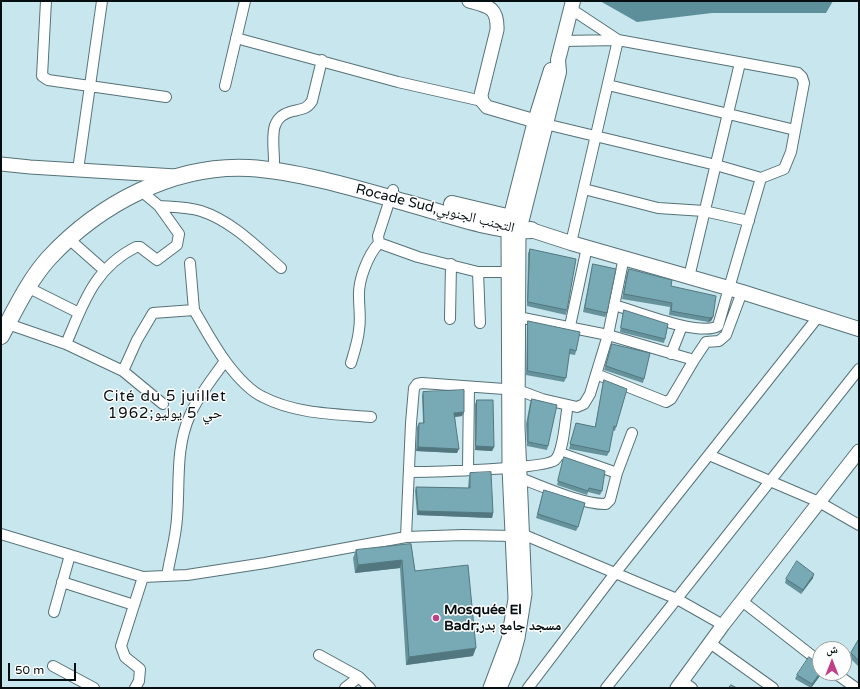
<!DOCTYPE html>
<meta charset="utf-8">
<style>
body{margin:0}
#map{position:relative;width:860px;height:689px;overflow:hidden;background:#c8e6ed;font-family:"Varela Round","Noto Naskh Arabic",sans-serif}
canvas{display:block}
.frame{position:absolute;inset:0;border:2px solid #050f11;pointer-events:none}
.north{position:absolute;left:812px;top:641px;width:40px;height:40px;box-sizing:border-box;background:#fff;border:1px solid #9b9fa0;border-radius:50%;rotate:0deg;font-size:11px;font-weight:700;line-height:16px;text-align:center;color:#050f11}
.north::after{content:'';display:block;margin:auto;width:14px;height:18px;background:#c13f87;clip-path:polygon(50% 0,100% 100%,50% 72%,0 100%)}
.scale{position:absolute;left:8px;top:663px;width:68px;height:18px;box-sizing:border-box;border:2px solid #050f11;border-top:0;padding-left:5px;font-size:12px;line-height:14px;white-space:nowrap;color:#050f11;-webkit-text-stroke:3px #fff;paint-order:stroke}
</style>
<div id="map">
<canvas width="860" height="689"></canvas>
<div class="frame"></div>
<div class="north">ش</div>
<div class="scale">50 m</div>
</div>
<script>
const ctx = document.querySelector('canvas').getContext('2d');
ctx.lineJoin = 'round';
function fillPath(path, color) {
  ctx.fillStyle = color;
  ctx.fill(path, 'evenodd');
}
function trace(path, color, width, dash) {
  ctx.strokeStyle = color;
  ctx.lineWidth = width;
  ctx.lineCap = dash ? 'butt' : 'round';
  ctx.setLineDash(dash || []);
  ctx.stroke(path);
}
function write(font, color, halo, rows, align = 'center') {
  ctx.font = font + ' "Varela Round","Noto Naskh Arabic",sans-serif';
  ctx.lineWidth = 3;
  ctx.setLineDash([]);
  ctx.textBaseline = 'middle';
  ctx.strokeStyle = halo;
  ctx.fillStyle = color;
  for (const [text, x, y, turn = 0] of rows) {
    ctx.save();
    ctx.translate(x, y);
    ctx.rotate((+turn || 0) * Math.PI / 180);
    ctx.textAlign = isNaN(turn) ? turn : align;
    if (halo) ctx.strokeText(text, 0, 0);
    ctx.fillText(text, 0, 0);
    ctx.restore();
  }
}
fillPath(new Path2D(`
 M600,1H833L826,13H712L637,22Z`), '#5d8f9a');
const minor = new Path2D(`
 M46,1L42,76L48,80L166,97
 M571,9L618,40
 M236,38L398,82L482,101
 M608,85L795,130
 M225,86L245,1
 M541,123L716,165L761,178L784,169L791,152L804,83L802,77L798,73L618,40L563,41
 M274,162C274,140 267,117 293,111C302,109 307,109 312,101L322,60
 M78,170L102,1
 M584,189L658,208L704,211L749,221
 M393,190L378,236L379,243L418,257L478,272H509
 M159,206C173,207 188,207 201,211C232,221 257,247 281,268
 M69,239L104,270
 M571,243L618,40
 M190,263L194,310
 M478,272L480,323
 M689,277L740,63
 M29,288L79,313
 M614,305C636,311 699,337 718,326L761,178
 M518,317L608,335L694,360L706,342L719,341L726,335L742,292
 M450,319L451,264
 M8,324L66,344L123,371L163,404
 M570,326L587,247
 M66,344C83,304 94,268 136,247H140L157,260L177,245L179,234L159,206L141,191
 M671,354L682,326
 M351,363C354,353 358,341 359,330C361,319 359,308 359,297C358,280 368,255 379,243
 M123,371L137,340L153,313L194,310C204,327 214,346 226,362C235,374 250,391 263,397C296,414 335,414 371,417
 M596,374L666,402L671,399L694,360
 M560,453L617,473
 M709,455L819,502L859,525
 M468,469L469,387
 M410,472C430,472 545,469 555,460C564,452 565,418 568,405
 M520,478C542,486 583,505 606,504L610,500L617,473L632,433
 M1,534L143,577L187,575L265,563L406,537L463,535L513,536
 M522,534L677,599L723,625
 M406,537L411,423L414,388L417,384L422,383L518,390L542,399L577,407L584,404L590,394L608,335L624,257
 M167,576C170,557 176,537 177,518C180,484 175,448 190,415C198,396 213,378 225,361
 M62,582L134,605
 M742,601L820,662
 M54,612L70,555
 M710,643L773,688
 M319,655L359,677L370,688
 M53,666L94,688
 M835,673L856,688
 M682,681L692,688
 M135,688L139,681L140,669L125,657L121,646L143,577
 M345,688L359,677
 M528,688L616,572L818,317
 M606,688L859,369`);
const tertiary = new Path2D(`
 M469,1C488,6 498,7 497,30L481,95L482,101L487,107L535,121
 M1,164L30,167L176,176
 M490,688L508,640L515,599L509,468L508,228
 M500,688L512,660L518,638L525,594L518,427L519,231
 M677,688L723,625L859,451`);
const secondary = new Path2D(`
 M508,227L535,121L551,70
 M531,230L571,243L742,292L859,329
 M519,231L559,72L558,60L573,1`);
const primary = new Path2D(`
 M452,204L511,218
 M1,336C15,310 29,280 49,258C99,204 174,164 249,168C298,171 358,189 407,203C441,212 498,233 531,230`);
trace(minor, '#567278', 12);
trace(tertiary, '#567278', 15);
trace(secondary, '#567278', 16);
trace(primary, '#567278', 18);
trace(minor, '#fff', 10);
trace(tertiary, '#fff', 13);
trace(secondary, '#fff', 14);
trace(primary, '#fff', 16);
fillPath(new Path2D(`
 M530,249L567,310L566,315L527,306L528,253Z
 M593,264L607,313L605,317L583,312L592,268Z
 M629,269L671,286L713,317L711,321L708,322L669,315L670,307L622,299L627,273Z
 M624,310L665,339L664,343L620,332L623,314Z
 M528,321L576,351L575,355L569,354L566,378L564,382L526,375L527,325Z
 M612,344L644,379L643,383L604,370Z
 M604,380L616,427L615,431L613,430L609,452L607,456L569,449L576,423L595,427L603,384Z
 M423,392L462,416L455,417L457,453L416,451L417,427L419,423H423L422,396Z
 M532,399L548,446L547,450L527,446L526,424L530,403Z
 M477,400L494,447L492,451L475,450V404Z
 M564,457L602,491L600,495L588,492L587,495L557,485Z
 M470,473L493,513L492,518L417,515L415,491L416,487L468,488L469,477Z
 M544,490L578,527L576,531L536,518Z
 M411,544L415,571L473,656L406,665L400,568L355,573L353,558L356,550Z
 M813,578L801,594L785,583L786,579Z
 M859,639V667L849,657L851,653Z
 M822,673L811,688L795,679L797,675Z`), '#66929c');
fillPath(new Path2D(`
 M713,317L711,321L708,322L710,318Z
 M464,412L462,416L453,417L454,413Z
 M476,446L494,447L492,451L475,450Z
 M418,447L459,449L457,453L416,451Z
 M418,511L493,513L492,518L417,515Z
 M402,560L400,568L355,573L358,565Z
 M814,574L813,578L801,594L803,590Z
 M476,648L473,656L406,665L409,657Z
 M820,673H822L811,688L812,684Z`), '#53777f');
const building = new Path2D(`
 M530,249L576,259L567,310L528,302Z
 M593,264L616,269L607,313L585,308Z
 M629,269L672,280L671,286L716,296L713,317L710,318L671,311L672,303L624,294Z
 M624,310L668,324L665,339L621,328Z
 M528,321L580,332L576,351L570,349L566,378L528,371Z
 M612,344L650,353L644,379L606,366Z
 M604,380L627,389L616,427L614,426L609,452L570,444L576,423L595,427Z
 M464,390V412L454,413L459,449L418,447L419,423H424L423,392Z
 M532,399L557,405L548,446L528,442V420Z
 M477,400H493L494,447L476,446Z
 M564,457L605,471L602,491L589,488L588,491L558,481Z
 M491,472L493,513L418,511L416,487L470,488V473Z
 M544,490L585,503L578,527L538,514Z
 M411,544L415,571L468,565L476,648L409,657L402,560L358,565L356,550Z
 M797,561L814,574L803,590L786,579Z
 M859,639V661L851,653Z
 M809,657L820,665V673L812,684L797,675Z
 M731,685L737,688H729Z`);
fillPath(building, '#77aab5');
trace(building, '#53777f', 1);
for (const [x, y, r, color] of [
 [436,618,4,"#c13f87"]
]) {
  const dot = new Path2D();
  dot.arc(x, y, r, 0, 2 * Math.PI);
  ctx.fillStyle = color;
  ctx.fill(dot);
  trace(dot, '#fff', 1.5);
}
write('14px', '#050f11', '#fff', [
 ["Rocade Sud,التجنب الجنوبي",435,209,14]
]);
write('bold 14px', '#050f11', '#fff', [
 ["Mosquée El",444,610],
 ["Badr;مسجد جامع بدر",444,626]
], 'left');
ctx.letterSpacing = '1px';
write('15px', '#050f11', '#fff', [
 ["Cité du 5 juillet",165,397],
 ["1962;حي 5 يوليو",165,414]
]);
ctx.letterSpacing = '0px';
</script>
